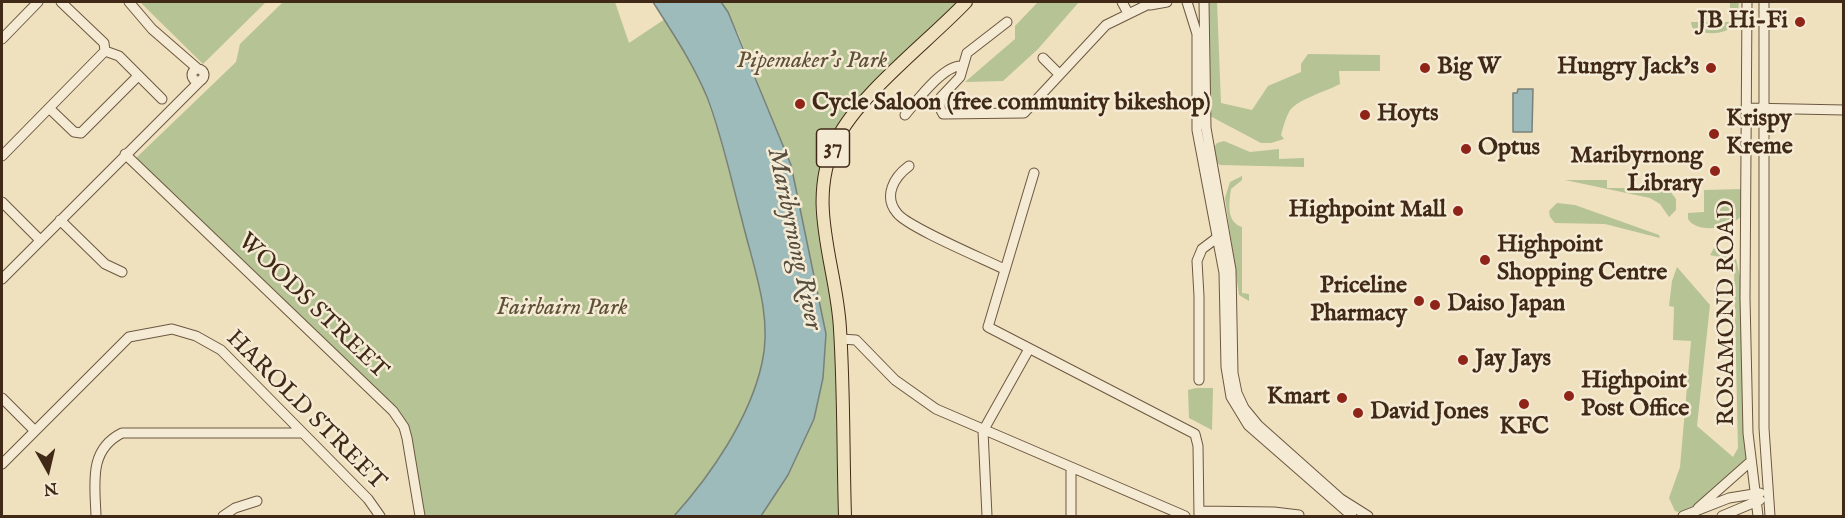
<!DOCTYPE html>
<style>
body{margin:0}
#map{position:relative;width:1845px;height:518px;overflow:hidden;background:#efe0be;font-family:"IM FELL English",serif}
canvas{display:block}
.frame{position:absolute;inset:0;border:3px solid #402a17;pointer-events:none}
.north{position:absolute;left:18px;top:440px;width:60px;height:60px;-webkit-text-stroke:4px #f5ebd5;paint-order:stroke;rotate:172deg;font-size:16px;font-weight:700;line-height:24px;text-align:center;color:#402a17}
.north::after{content:'';display:block;margin:auto;width:21px;height:27px;background:#402a17;clip-path:polygon(50% 0,100% 100%,50% 72%,0 100%)}
</style>
<div id="map">
<canvas width="1845" height="518"></canvas>
<div class="frame"></div>
<div class="north">N</div>
</div>
<script>
const ctx = document.querySelector('canvas').getContext('2d');
ctx.lineJoin = 'round';
function fillPath(path, color) {
  ctx.fillStyle = color;
  ctx.fill(path, 'evenodd');
}
function trace(path, color, width, dash) {
  ctx.strokeStyle = color;
  ctx.lineWidth = width;
  ctx.lineCap = dash ? 'butt' : 'round';
  ctx.setLineDash(dash || []);
  ctx.stroke(path);
}
function write(font, color, halo, rows, align = 'center') {
  ctx.font = font + ' "IM FELL English",serif';
  ctx.lineWidth = 5;
  ctx.setLineDash([]);
  ctx.textBaseline = 'middle';
  ctx.strokeStyle = halo;
  ctx.fillStyle = color;
  for (const [text, x, y, turn = 0] of rows) {
    ctx.save();
    ctx.translate(x, y);
    ctx.rotate((+turn || 0) * Math.PI / 180);
    ctx.textAlign = isNaN(turn) ? turn : align;
    if (halo) ctx.strokeText(text, 0, 0);
    ctx.fillText(text, 0, 0);
    ctx.restore();
  }
}
fillPath(new Path2D(`
 M140,2H266L203,64Z
 M283,2H615L629,43L665,19C680,45 698,71 707,99C721,138 731,178 741,217C753,264 774,315 762,364C749,420 711,474 674,516H421L399,421L136,158L236,62L240,44Z
 M721,2H958L856,103L828,141L819,176L817,213L832,296L837,355L840,516H761L788,475L814,419L823,378L826,334L791,165L738,33Z
 M1038,2H1079L1038,49L1003,81L965,82L1015,39V26Z
 M1208,2H1217L1221,103L1252,110L1268,86L1301,72V64L1308,54L1380,55V71H1339L1340,84C1327,91 1295,100 1289,112C1285,119 1283,128 1281,135L1284,139L1271,143H1261L1210,116Z
 M1730,2H1739C1738,8 1739,16 1736,21C1730,36 1702,36 1692,27L1691,22H1730Z
 M1224,141L1250,152L1279,149V159L1304,158V167L1220,165L1215,161L1213,149L1217,143Z
 M1242,176V180L1231,189C1229,203 1226,222 1242,227V293L1249,294V301L1239,295L1225,198L1230,182Z
 M1565,180H1607V188H1661L1670,191L1676,199V210L1669,217L1660,204L1650,198Z
 M1743,189L1742,215C1733,228 1698,235 1688,219V213L1704,212V190Z
 M1557,203L1575,205L1659,235L1660,238L1605,224L1555,223L1550,217L1549,211Z
 M1714,248L1736,259L1745,298L1750,462L1685,514L1675,511L1669,498L1680,467L1691,341L1673,340L1674,307L1669,306L1672,281L1677,267L1710,305L1697,426L1733,457L1738,448L1734,268L1729,259L1710,255Z
 M1196,388H1213L1212,430L1189,418L1188,390Z`), '#b6c394');
const water = new Path2D(`
 M653,2H721L728,12L791,165L826,334L823,378L814,419L788,475L761,516H674C711,475 750,418 762,363C773,316 753,266 742,220C731,179 722,136 707,97C693,63 672,32 653,2Z
 M1518,89H1533L1532,132H1513V93H1517Z`);
fillPath(water, '#9dbbba');
trace(water, '#788179', 1.5);
const minor = new Path2D(`
 M61,2L104,43L105,51
 M129,2L152,29L198,69
 M1122,2L1128,13
 M1187,2L1197,34V130L1224,273L1226,367L1231,397L1248,425L1352,516
 M1204,2L1206,128L1231,270L1233,373L1237,393L1244,408L1258,425L1341,499L1368,516
 M1747,2L1745,298L1748,433L1758,516
 M1764,2V428L1770,516
 M1150,5L1167,2
 M1007,22L967,53L960,77L941,97L940,108L943,114L1024,113L1106,25L1153,2
 M2,39L38,2
 M105,51L119,56L162,99
 M1043,58L1059,74
 M192 75a6 6 0 1 1 12 0a6 6 0 1 1-12 0Z
 M49,108L74,132L81,133L138,76
 M1747,108L1844,110
 M905,115C916,102 944,64 962,66
 M125,154L393,411L404,427L407,438L420,516
 M2,156L105,51
 M909,166C894,177 883,196 897,213C907,227 984,259 1004,269
 M1034,173L988,327L1195,434L1198,446L1199,516
 M2,202L40,240
 M60,220L105,264L122,272
 M2,279L201,80
 M841,339L856,340L895,380L936,409L1185,516
 M1199,380V296L1197,261L1202,249L1222,234
 M2,398L35,431
 M2,464L129,337L172,329L196,336L221,350L368,499L380,516
 M1071,467V516
 M1698,508L1750,462
 M1199,511L1274,512L1299,515
 M96,516C95,484 88,450 122,433H300
 M223,516L235,508L257,501
 M987,516L983,431L1029,349
 M1683,516L1729,498L1760,493
 M1722,516L1760,500`);
const major = new Path2D(`
 M845,516C843,454 844,392 840,329C837,266 805,203 836,141C858,95 929,41 966,2`);
trace(minor, '#6c5841', 11);
trace(major, '#402a17', 14);
trace(minor, '#f5ebd5', 9);
trace(major, '#efe0be', 12);
for (const [x, y, r, color] of [
 [1800,22,6,"#8f2418"],
 [1425,68,6,"#8f2418"],
 [1711,68,6,"#8f2418"],
 [800,104,6,"#8f2418"],
 [1365,115,6,"#8f2418"],
 [1714,134,6,"#8f2418"],
 [1466,149,6,"#8f2418"],
 [1715,171,6,"#8f2418"],
 [1458,211,6,"#8f2418"],
 [1485,260,6,"#8f2418"],
 [1419,301,6,"#8f2418"],
 [1435,305,6,"#8f2418"],
 [1463,360,6,"#8f2418"],
 [1569,396,6,"#8f2418"],
 [1342,398,6,"#8f2418"],
 [1524,404,6,"#8f2418"],
 [1358,413,6,"#8f2418"]
]) {
  const dot = new Path2D();
  dot.arc(x, y, r, 0, 2 * Math.PI);
  ctx.fillStyle = color;
  ctx.fill(dot);
  trace(dot, '#f5ebd5', 2);
}
for (const [x, y, w] of [
 [833,148,33]
]) {
  const box = new Path2D();
  box.roundRect(x - w / 2, y - 19, w, 38, 4.5);
  ctx.fillStyle = '#f5ebd5';
  ctx.fill(box);
  trace(box, '#402a17', 1.5);
}
write('bold 22px', '#402a17', null, [
 ["37",833,148]
]);
write('bold 24px', '#402a17', '#f5ebd5', [
 ["JB Hi-Fi",1788,22,"right"],
 ["Big W",1437,68],
 ["Hungry Jack's",1699,68,"right"],
 ["Cycle Saloon (free community bikeshop)",812,104],
 ["Hoyts",1377,115],
 ["Krispy",1726,120],
 ["Kreme",1726,148],
 ["Optus",1478,149],
 ["Maribyrnong",1703,157,"right"],
 ["Library",1703,185,"right"],
 ["Highpoint Mall",1446,211,"right"],
 ["Highpoint",1497,246],
 ["Shopping Centre",1497,274],
 ["Priceline",1407,287,"right"],
 ["Pharmacy",1407,315,"right"],
 ["Daiso Japan",1447,305],
 ["Jay Jays",1475,360],
 ["Highpoint",1581,382],
 ["Post Office",1581,410],
 ["Kmart",1330,398,"right"],
 ["David Jones",1370,413],
 ["KFC",1524,428,"center"]
], 'left');
write('italic 24px', '#5e5036', '#f5ebd5', [
 ["Pipemaker's Park",812,62],
 ["Fairbairn Park",562,309]
]);
write('24px', '#402a17', '#f5ebd5', [
 ["WOODS STREET",312,307,44],
 ["ROSAMOND ROAD",1728,313,-90],
 ["HAROLD STREET",305,411,45]
]);
write('italic 26px', '#574e40', '#f5ebd5', [
 ["Maribyrnong River",793,239,78]
]);
</script>
